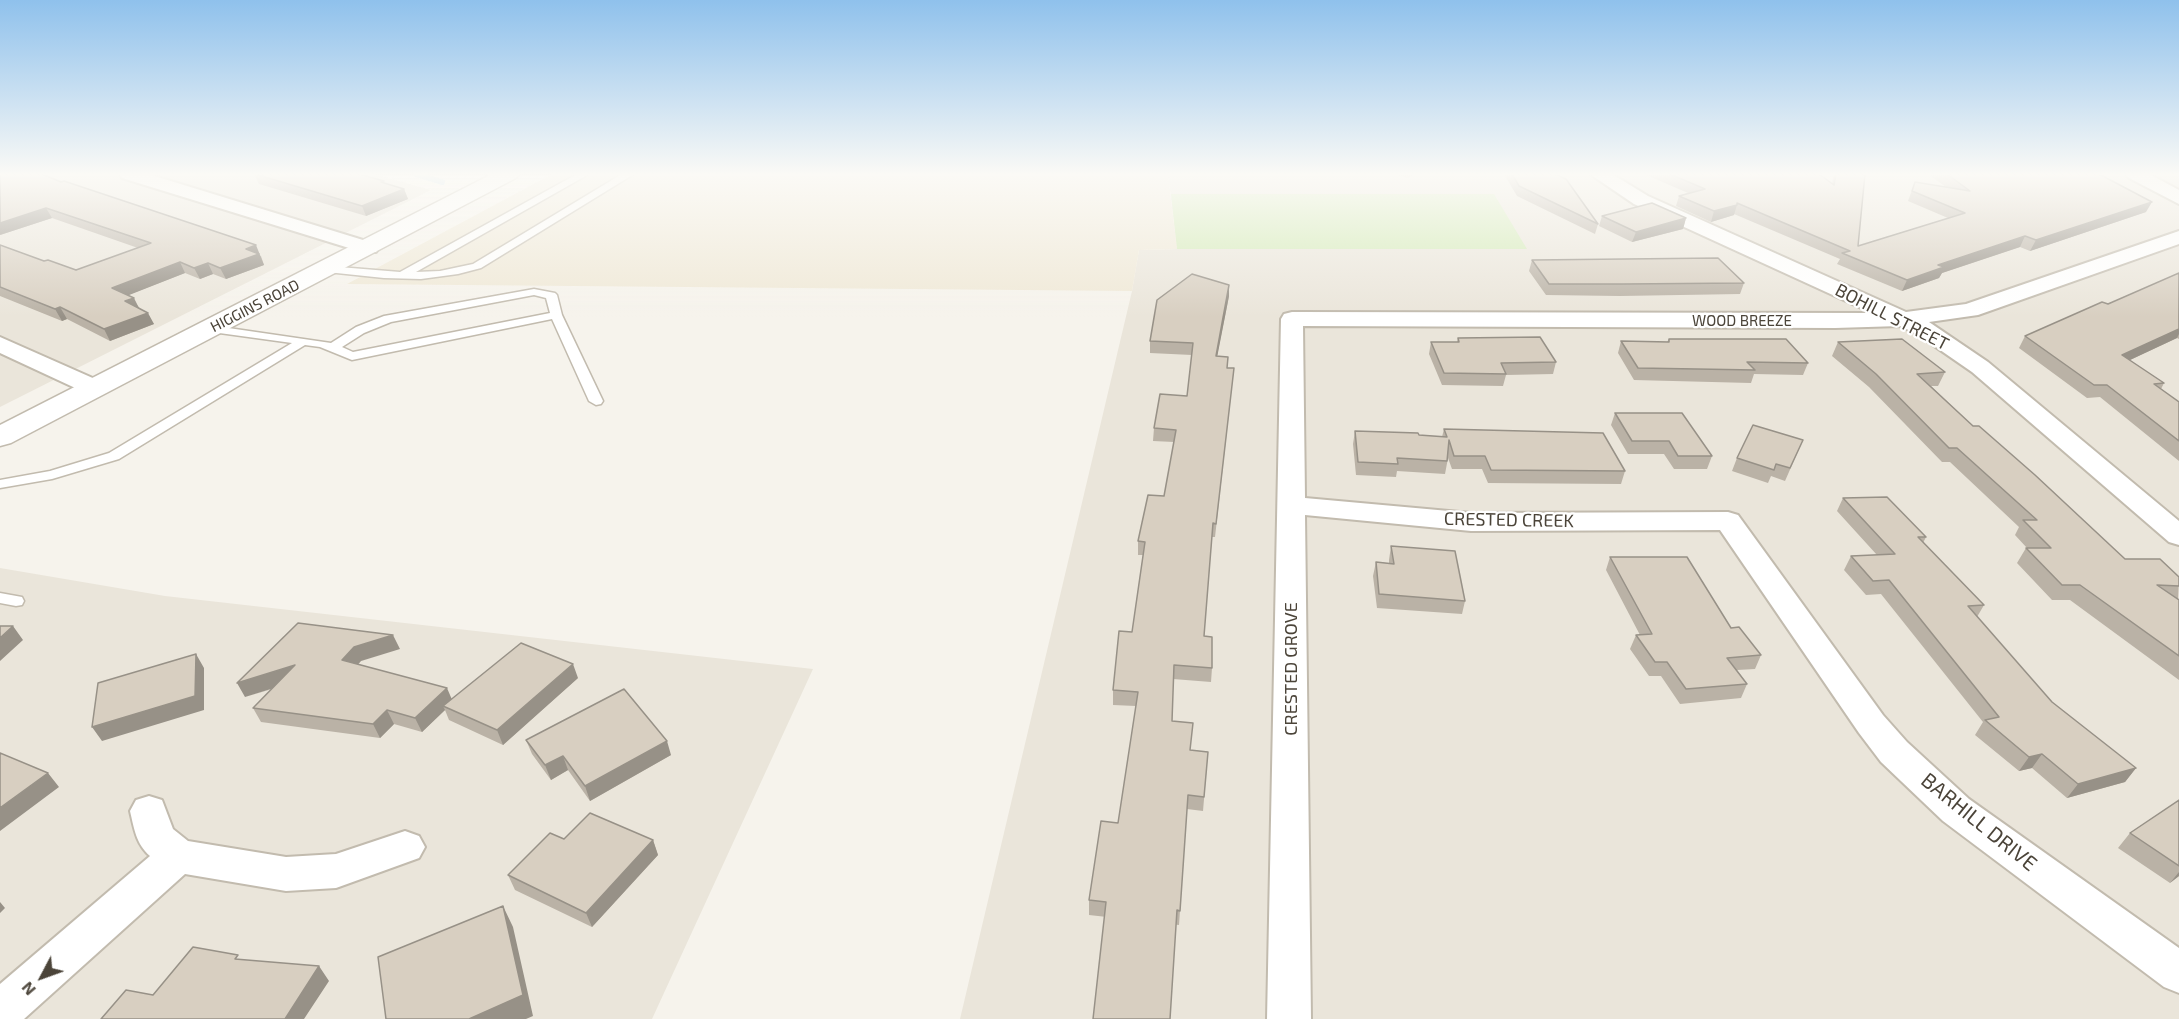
<!DOCTYPE html>
<style>
body{margin:0}
#map{position:relative;width:2179px;height:1019px;overflow:hidden;background:#f6f3ec;font-family:"Exo 2",sans-serif}
canvas{display:block}
.north{position:absolute;left:12px;top:947px;width:60px;height:60px;-webkit-text-stroke:4px #fff;paint-order:stroke;rotate:229deg;font-size:16px;font-weight:700;line-height:24px;text-align:center;color:#4b4439}
.north::after{content:'';display:block;margin:auto;width:21px;height:27px;background:#4b4439;clip-path:polygon(50% 0,100% 100%,50% 72%,0 100%)}
</style>
<div id="map">
<canvas width="2179" height="1019"></canvas>
<div class="north">N</div>
</div>
<script>
const ctx = document.querySelector('canvas').getContext('2d');
ctx.lineJoin = 'round';
function fillPath(path, color) {
  ctx.fillStyle = color;
  ctx.fill(path, 'evenodd');
}
function trace(path, color, width, dash) {
  ctx.strokeStyle = color;
  ctx.lineWidth = width;
  ctx.lineCap = dash ? 'butt' : 'round';
  ctx.setLineDash(dash || []);
  ctx.stroke(path);
}
function write(font, color, halo, rows, align = 'center') {
  ctx.font = font + ' "Exo 2",sans-serif';
  ctx.lineWidth = 4.5;
  ctx.setLineDash([]);
  ctx.textBaseline = 'middle';
  ctx.strokeStyle = halo;
  ctx.fillStyle = color;
  for (const [text, x, y, turn = 0] of rows) {
    ctx.save();
    ctx.translate(x, y);
    ctx.rotate((+turn || 0) * Math.PI / 180);
    ctx.textAlign = isNaN(turn) ? turn : align;
    if (halo) ctx.strokeText(text, 0, 0);
    ctx.fillText(text, 0, 0);
    ctx.restore();
  }
}
fillPath(new Path2D(`
 M0,174H374L431,190L0,407Z
 M1168,174H2179V1019H960L1132,291L1139,250L1177,249Z
 M0,568L165,596L813,669L652,1019H0Z`), '#eae5da');
fillPath(new Path2D(`
 M552,174H1168L1177,249L1139,250L1132,291L347,284Z`), '#efe8d6');
fillPath(new Path2D(`
 M1171,194H1494L1527,249H1177Z`), '#d2eab5');
trace(new Path2D(`
 M416,174L442,182`), '#a9d4f2', 6);
const service = new Path2D(`
 M577,174H589L416,272L440,271L473,264L622,174H634L481,268L458,274L421,279L384,278L327,272L321,269L327,266L400,272Z
 M534,289L555,293L557,295L562,315L603,401L601,404L596,405L589,401L552,319L352,360L320,347L305,345L119,459L52,479L0,488V480L50,471L109,453L292,343L212,332L206,328L208,325L331,343L356,327L384,316ZM534,295L546,298L550,313L353,352L342,347L364,333L391,322Z
 M0,593L22,597L24,601L22,605L16,606L0,603Z`);
const minor = new Path2D(`
 M119,174H148L376,244L379,248L376,252H362L122,178Z
 M1590,174H1612L1648,196L1906,312L1966,304L2179,231V244L1978,315L1929,322L1988,362L2179,521V545L2169,542L1972,372L1917,334L1900,326L1835,328L1303,326L1305,498L1471,513L1728,512L1738,515L1883,715L1907,742L1969,799L2179,948V993L2164,987L1943,821L1881,762L1859,733L1720,530L1471,531L1305,515L1311,1019H1267L1281,319L1284,314L1292,312L1872,313L1634,204Z
 M2126,174H2149L2179,190V204L2129,178Z
 M0,337L104,383L107,388L104,393L95,395L86,393L0,353Z
 M149,796L162,800L173,829L188,841L286,857L336,854L405,831L419,836L425,847L419,858L336,888L286,891L185,874L24,1019H0V984L150,856C136,844 134,828 130,811L136,800Z`);
const tertiary = new Path2D(`
 M492,174H519L516,178L11,443L0,446V425Z`);
trace(service, '#c2bbae', 3);
trace(minor, '#c2bbae', 4);
trace(tertiary, '#c2bbae', 3);
fillPath(service, '#fff');
fillPath(minor, '#fff');
fillPath(tertiary, '#fff');
fillPath(new Path2D(`
 M254,174L385,184L404,189L408,199L366,216L259,184Z
 M1393,174H1414L1408,178Z
 M1504,174H1555L1598,224L1595,234L1517,196Z
 M1644,174H1819L1832,184L1834,174H1865L1858,246L1948,218L1908,201L1915,182L1946,187L1928,174H2099L2146,212L2030,251L2020,247L1942,273L1939,278L1902,291L1837,264L1840,259L1734,214V215L1711,222L1676,206L1679,196L1688,193Z
 M61,182L261,256L264,265L226,279L213,274L200,279L185,273L128,295L154,324L110,341L67,319L62,321L0,296V245L44,261L76,270L138,248L52,218L0,235Z
 M1602,216L1686,218L1683,229L1632,242L1599,226Z
 M1532,260L1744,283L1740,294L1620,296L1546,295L1529,271Z
 M2179,273V339L2177,338L2130,360L2164,383L2161,389L2179,402V461L2100,397L2087,398L2019,348L2025,336L2108,304Z
 M1229,285V296L1217,356L1227,368H1234L1215,537H1212L1204,636L1212,668L1211,682L1173,679L1172,721L1190,750L1208,752L1203,811L1187,809L1179,925L1089,915V900L1118,823L1136,706L1113,705V690L1132,632L1143,555H1138V541L1164,496L1174,442L1153,441L1154,428L1187,396L1192,355L1150,353V341Z
 M1458,338L1556,362L1553,374L1506,375L1503,386L1442,385L1429,354L1431,342H1457Z
 M1669,339L1808,363L1803,375L1754,374L1751,383L1634,380L1618,353L1621,341L1667,342Z
 M1838,342L1945,372L1938,386H1931L1973,426L2125,559L2179,577L2178,600H2179V680L2070,600H2052L2017,563L2026,548H2027L2015,535L2019,527L1950,462H1942L1869,387L1832,356Z
 M1615,413L1712,456L1707,469H1674L1664,454H1628L1611,425Z
 M1444,429L1625,471L1621,484L1488,483L1482,469H1452L1448,458L1445,474L1397,471L1396,477L1356,475L1353,444L1355,431L1442,437Z
 M1803,440L1785,481L1771,476L1768,483L1732,471L1737,458Z
 M1843,498L1926,537L1923,543L1984,605L1977,617L2052,702L2136,768L2125,782L2067,798L2032,768L2019,771L1975,735L1983,722L1881,594L1866,595L1844,570L1851,556L1877,555L1837,511Z
 M1391,546L1465,601L1462,614L1377,608L1373,576L1376,562L1389,564V560Z
 M1610,557L1731,628L1761,655L1755,669L1737,670L1747,684L1741,698L1680,704L1661,676H1649L1630,649L1636,635H1640L1606,570Z
 M400,649L361,661L358,664L452,699L578,678L503,745L449,720L445,710L422,732L394,724L380,738L261,722L253,708L272,689L245,697Z
 M526,740L671,755L590,801L568,770L551,780L532,754Z
 M2179,800V876L2170,883L2118,848L2130,833Z
 M564,839L653,840L658,855L592,927L515,890L508,875Z`), '#bab2a6');
fillPath(new Path2D(`
 M404,189L408,199L366,216L362,206Z
 M2152,202L2146,212L2030,251L2036,240Z
 M1737,205L1734,215L1711,222L1714,211Z
 M46,208L52,218L0,235V223Z
 M1686,218L1683,229L1632,242L1636,232Z
 M2025,236L2020,247L1942,273L1939,278L1902,291L1907,280L1938,265Z
 M256,245L264,265L226,279L220,268L246,249Z
 M180,262L185,273L119,299L112,288Z
 M208,263L213,274L200,279L194,268Z
 M1229,285V296L1215,368L1216,356Z
 M134,298L140,310L125,301Z
 M60,307L67,319L62,321L55,309Z
 M148,313L154,324L110,341L104,329Z
 M2179,329V334L2177,338L2115,367L2122,355Z
 M13,626L23,640L0,661V638Z
 M393,635L400,649L361,661L349,674L342,660L354,647Z
 M196,654L204,668V710L102,741L92,727Z
 M573,664L578,678L503,745L497,730Z
 M295,665L303,679L245,697L237,683Z
 M447,688L453,702L443,706L445,710L422,732L415,718Z
 M387,710L394,724L380,738L373,724Z
 M667,741L671,755L590,801L585,786Z
 M2042,754L2032,768L2019,771L2029,757Z
 M563,756L568,770L551,780L545,765Z
 M2136,768L2125,782L2067,798L2078,784Z
 M48,773L59,787L0,831V808Z
 M653,840L658,855L592,927L586,913Z
 M2179,872V876L2170,883Z
 M0,902L5,908L0,913Z
 M503,906L513,927L533,1016L526,1019H469Z
 M319,966L329,981L304,1019H285Z`), '#979187');
const building = new Path2D(`
 M0,174H42L61,182L64,181L256,245L246,249L259,254L220,268L208,263L194,268L180,262L112,288L134,298L125,301L148,313L104,329L60,307L55,309L0,287V245L44,261L48,260L76,270L151,243L46,208L0,223Z
 M255,174H359L384,181L381,182L404,189L362,206Z
 M1512,174H1555L1566,179L1598,224L1519,186Z
 M1670,174H1819L1834,185L1836,174H1865L1858,246L1965,213L1912,191L1915,182L1970,191L1947,174H2099L2152,202L2036,240L2025,236L1938,265L1944,267L1907,280L1842,253L1850,251L1737,203V205L1714,211L1679,196L1705,189Z
 M1652,203L1686,218L1636,232L1602,216Z
 M1718,258L1744,283L1623,284H1549L1532,260Z
 M2179,273V329L2122,355L2164,383L2154,384L2179,402V441L2107,385H2094L2025,336L2102,302L2108,304Z
 M1192,274L1229,285L1216,356L1228,357L1227,368H1234L1216,524L1213,523L1204,636L1212,637V668L1174,665L1172,721L1193,723L1190,750L1208,752L1204,797L1188,795L1180,911L1177,910L1170,1019H1093L1106,902L1089,900L1101,821L1118,823L1138,692L1113,690L1119,631L1132,632L1145,542L1138,541L1148,495L1164,496L1176,430L1154,428L1160,394L1187,396L1193,343L1150,341L1157,300Z
 M1540,337L1556,362L1501,363L1506,374L1444,373L1431,342H1459L1458,338Z
 M1669,339H1786L1808,363L1747,362L1755,370L1638,368L1621,341L1669,342Z
 M1902,339L1945,372L1917,374L1973,426H1979L2035,475L2125,559H2160L2179,577V586L2157,585L2179,600V656L2080,585H2062L2026,548H2051L2023,520H2037L1957,448H1949L1876,374L1838,342Z
 M1615,413H1682L1712,456H1678L1669,441H1632Z
 M1753,425L1803,440L1790,468L1776,464L1774,470L1737,458Z
 M1444,429L1603,433L1625,471L1491,470L1485,456H1454L1449,440L1447,461L1397,458L1398,464L1358,462L1355,431L1418,433L1419,435L1447,437Z
 M1887,497L1926,537H1918L1984,605L1968,606L2052,702L2136,768L2078,784L2042,754L2029,757L1985,720L1999,717L1889,580L1873,581L1851,556L1895,554L1843,498Z
 M1391,546L1455,551L1465,601L1379,594L1376,562L1394,564Z
 M1610,557H1687L1731,628L1739,627L1761,655L1727,658L1747,684L1686,689L1667,662H1655L1636,635L1652,634Z
 M298,623L393,635L354,647L342,660L447,688L415,718L387,710L373,724L253,708L295,665L237,683Z
 M0,626H13L0,638Z
 M521,643L573,664L497,730L443,706Z
 M196,654L195,696L92,727L98,683Z
 M624,689L667,741L585,786L563,756L545,765L526,740Z
 M0,753L48,773L0,808Z
 M2179,800V866L2130,833Z
 M590,813L653,840L586,913L508,875L550,833L564,839Z
 M503,906L523,995L469,1019H386L378,957Z
 M193,947L238,955L235,959L319,966L285,1019H101L126,990L153,995Z`);
fillPath(building, '#d8cfc1');
trace(building, '#979187', 1.5);
const sky = ctx.createLinearGradient(0, 0, 0, 317);
sky.addColorStop(0, '#8fc1ec');
sky.addColorStop(0.55, '#fbfaf6');
sky.addColorStop(1, '#fbfaf600');
ctx.fillStyle = sky;
ctx.fillRect(0, 0, 2179, 317);
write('15px', '#4b4439', '#fff', [
 ["HIGGINS ROAD",255,306,-27],
 ["WOOD BREEZE",1742,321]
]);
write('18px', '#4b4439', '#fff', [
 ["BOHILL STREET",1892,317,27],
 ["CRESTED CREEK",1509,520,1],
 ["CRESTED GROVE",1291,669,-90]
]);
write('21px', '#4b4439', '#fff', [
 ["BARHILL DRIVE",1979,822,39]
]);
</script>
